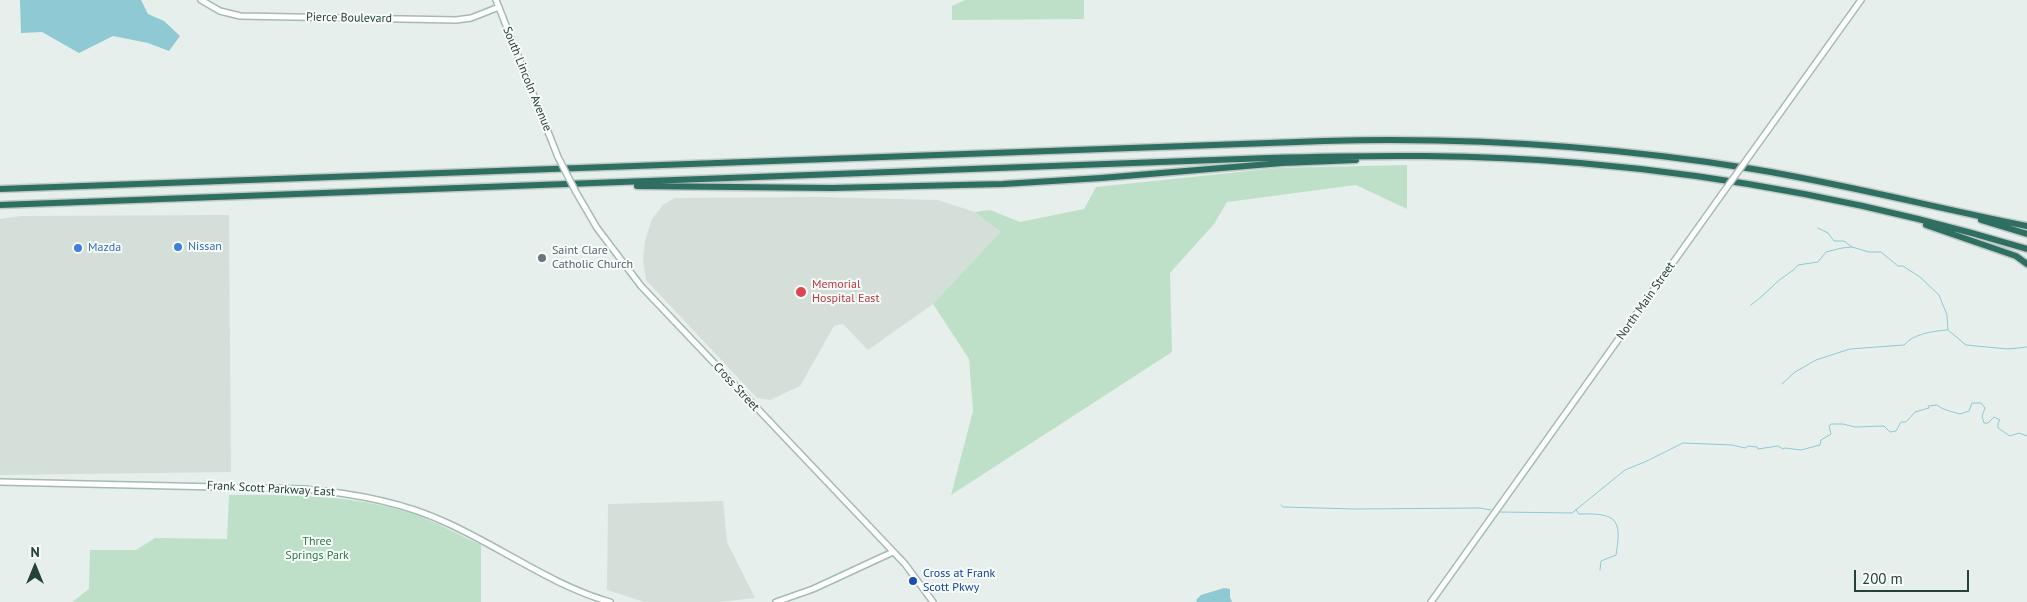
<!DOCTYPE html>
<style>
body{margin:0}
#map{position:relative;width:2027px;height:602px;overflow:hidden;background:#e6efeb;font-family:"PT Sans",sans-serif}
canvas{display:block}
.north{position:absolute;left:10px;top:542px;width:50px;height:50px;-webkit-text-stroke:4px #f7fbf9;paint-order:stroke;rotate:0deg;font-size:14px;font-weight:700;line-height:20px;text-align:center;color:#24423a}
.north::after{content:'';display:block;margin:auto;width:18px;height:22px;background:#24423a;clip-path:polygon(50% 0,100% 100%,50% 72%,0 100%)}
.scale{position:absolute;left:1854px;top:570px;width:115px;height:22px;box-sizing:border-box;border:2px solid #24423a;border-top:0;padding-left:6px;font-size:15px;line-height:18px;white-space:nowrap;color:#24423a;-webkit-text-stroke:4px #f7fbf9;paint-order:stroke}
</style>
<div id="map">
<canvas width="2027" height="602"></canvas>
<div class="north">N</div>
<div class="scale">200 m</div>
</div>
<script>
const ctx = document.querySelector('canvas').getContext('2d');
ctx.lineJoin = 'round';
function fillPath(path, color) {
  ctx.fillStyle = color;
  ctx.fill(path, 'evenodd');
}
function trace(path, color, width, dash) {
  ctx.strokeStyle = color;
  ctx.lineWidth = width;
  ctx.lineCap = dash ? 'butt' : 'round';
  ctx.setLineDash(dash || []);
  ctx.stroke(path);
}
function write(font, color, halo, rows, align = 'center') {
  ctx.font = font + ' "PT Sans",sans-serif';
  ctx.lineWidth = 4;
  ctx.setLineDash([]);
  ctx.textBaseline = 'middle';
  ctx.strokeStyle = halo;
  ctx.fillStyle = color;
  for (const [text, x, y, turn = 0] of rows) {
    ctx.save();
    ctx.translate(x, y);
    ctx.rotate((+turn || 0) * Math.PI / 180);
    ctx.textAlign = isNaN(turn) ? turn : align;
    if (halo) ctx.strokeText(text, 0, 0);
    ctx.fillText(text, 0, 0);
    ctx.restore();
  }
}
fillPath(new Path2D(`
 M817,197L938,200L975,212L1000,232L933,304L868,350L843,324L834,326L800,386L770,400L757,398L646,280L643,259L645,241L652,219L663,205L675,198Z
 M229,215L231,472L0,475V219L21,216Z
 M723,501L727,542L755,598L719,602H644L607,590L608,504Z`), '#d4dfda');
fillPath(new Path2D(`
 M965,0H1084V19L952,20V6Z
 M1407,165V209L1356,185L1227,202L1214,224L1170,273L1172,352L951,495L973,411L969,359L933,304L1000,232L975,212L990,210L1020,222L1084,209L1096,187L1278,168Z
 M229,495C294,495 359,494 422,517C442,525 461,536 481,545V602H72L89,589L90,550H136L155,538L227,539Z`), '#bfe0c8');
fillPath(new Path2D(`
 M20,0H141L148,14L164,21L180,36L169,51L148,43L113,36L79,53L42,32L21,33Z
 M1224,588L1230,589V597L1232,602H1197L1196,600L1201,595Z`), '#8ec9d4');
trace(new Path2D(`
 M1818,228L1828,233L1834,241H1844L1852,247
 M1751,305C1760,298 1768,291 1776,283C1783,276 1792,273 1798,265L1818,262L1826,252L1842,248L1852,247L1869,252H1881L1898,266H1903L1920,277L1939,295L1947,315L1948,330L1966,345L2008,349L2027,347
 M1782,384L1795,372L1816,360L1850,349L1904,345C1913,334 1933,331 1947,330
 M1281,505L1283,507L1355,509L1480,508L1491,510
 M1576,510L1579,514C1617,513 1622,519 1616,555L1601,561L1600,570
 M1500,512L1572,513L1625,470L1647,461L1683,443L1732,445L1745,448L1748,446L1757,447L1758,449L1778,446L1783,449L1785,448L1801,450L1820,445L1821,440L1831,434L1829,426L1831,424H1843L1855,427L1884,426L1890,432L1896,431L1901,422H1906L1915,412L1929,408L1928,406L1937,405C1943,410 1953,412 1960,414L1969,411L1972,403H1981L1985,408L1982,416L1984,423H1988L1994,417L2000,420L1998,423V428L2010,436L2019,433L2027,436`), '#8ec9d4', 1);
const secondary = new Path2D(`
 M201,0L220,11L240,16L456,20L471,18L499,7
 M496,0L558,157
 M1750,155L1861,0
 M576,192L597,228L641,286L905,564L933,602
 M0,482L304,489C351,493 402,502 445,522C501,547 551,585 610,602
 M776,602L813,589L893,552
 M1431,602L1722,194`);
const highway = new Path2D(`
 M637,186L832,188L1003,184L1101,178L1282,163L1356,160
 M0,189L1324,141C1468,137 1611,146 1753,169C1845,184 1936,208 2027,226
 M0,205L1268,158C1372,155 1476,154 1580,163C1732,176 1882,205 2027,249
 M1981,220L2027,234
 M1926,225L2016,256L2027,264`);
trace(secondary, '#a4bbb3', 8);
trace(highway, '#c2cac8', 9);
trace(secondary, '#fff', 5);
trace(highway, '#2f6f62', 6);
const secondaryBridge = new Path2D(`
 M558,157L576,192
 M1722,194L1750,155`);
trace(secondaryBridge, '#a4bbb3', 8, []);
trace(secondaryBridge, '#fff', 5);
for (const [x, y, r, color] of [
 [178,247,5,"#3f7fe0"],
 [78,248,5,"#3f7fe0"],
 [542,258,5,"#6b7280"],
 [801,292,6,"#e0444e"],
 [913,581,5,"#1a4fb4"]
]) {
  const dot = new Path2D();
  dot.arc(x, y, r, 0, 2 * Math.PI);
  ctx.fillStyle = color;
  ctx.fill(dot);
  trace(dot, '#f7fbf9', 2);
}
write('12px', '#24423a', '#f7fbf9', [
 ["Pierce Boulevard",349,18,1],
 ["South Lincoln Avenue",527,79,68],
 ["North Main Street",1646,301,-55],
 ["Cross Street",736,387,47],
 ["Frank Scott Parkway East",271,489,3]
]);
write('12px', '#366cbe', '#f7fbf9', [
 ["Nissan",188,247],
 ["Mazda",88,248]
], 'left');
write('12px', '#5b616d', '#f7fbf9', [
 ["Saint Clare",552,251],
 ["Catholic Church",552,265]
], 'left');
write('12px', '#be3a42', '#f7fbf9', [
 ["Memorial",812,285],
 ["Hospital East",812,299]
], 'left');
write('12px', '#2d7a4b', '#f7fbf9', [
 ["Three",317,542],
 ["Springs Park",317,556]
]);
write('12px', '#164399', '#f7fbf9', [
 ["Cross at Frank",923,574],
 ["Scott Pkwy",923,588]
], 'left');
</script>
